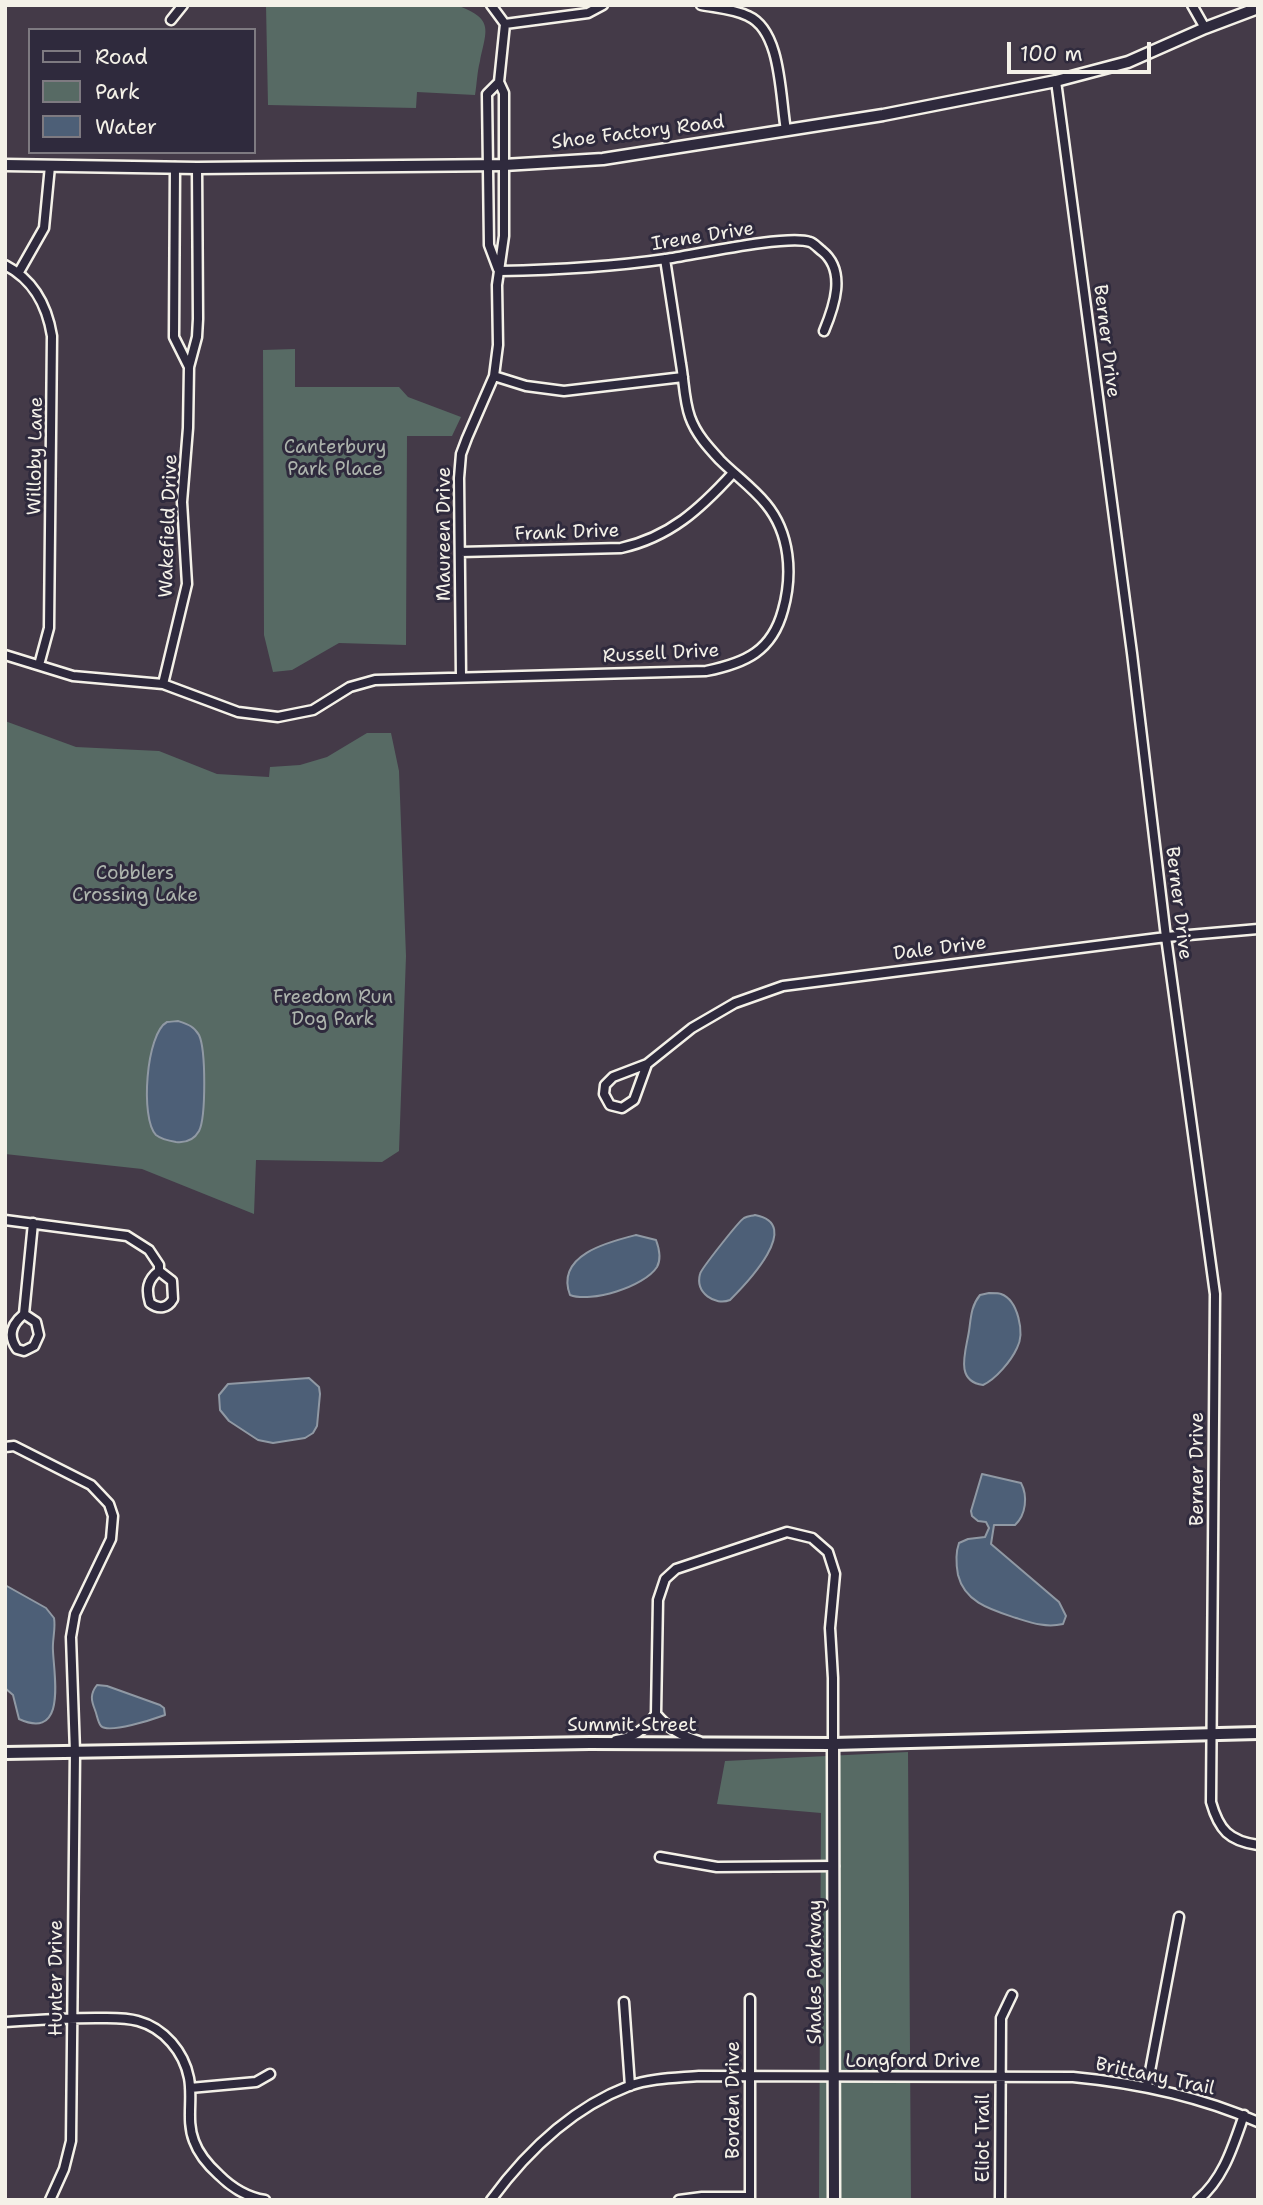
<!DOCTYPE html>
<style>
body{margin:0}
#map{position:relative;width:1263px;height:2205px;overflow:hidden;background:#443a48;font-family:"Shantell Sans",sans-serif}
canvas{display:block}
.frame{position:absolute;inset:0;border:7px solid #f4f1e8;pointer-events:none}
.legend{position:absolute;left:28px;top:28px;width:228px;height:126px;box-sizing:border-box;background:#2f2a3d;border:2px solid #7e7a81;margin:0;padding:9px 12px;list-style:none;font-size:21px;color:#f4f1e8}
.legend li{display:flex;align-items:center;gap:14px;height:35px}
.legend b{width:35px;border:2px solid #7e7a81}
.scale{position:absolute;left:1007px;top:42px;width:144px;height:32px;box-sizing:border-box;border:4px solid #f4f1e8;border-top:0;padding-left:9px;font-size:21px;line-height:24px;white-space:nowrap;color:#f4f1e8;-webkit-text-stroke:5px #2f2a3d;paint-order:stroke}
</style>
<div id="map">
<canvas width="1263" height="2205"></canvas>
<div class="frame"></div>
<ul class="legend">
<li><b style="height:9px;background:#2f2a3d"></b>Road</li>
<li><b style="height:19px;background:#576a64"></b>Park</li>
<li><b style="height:19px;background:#4d5f77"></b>Water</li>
</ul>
<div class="scale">100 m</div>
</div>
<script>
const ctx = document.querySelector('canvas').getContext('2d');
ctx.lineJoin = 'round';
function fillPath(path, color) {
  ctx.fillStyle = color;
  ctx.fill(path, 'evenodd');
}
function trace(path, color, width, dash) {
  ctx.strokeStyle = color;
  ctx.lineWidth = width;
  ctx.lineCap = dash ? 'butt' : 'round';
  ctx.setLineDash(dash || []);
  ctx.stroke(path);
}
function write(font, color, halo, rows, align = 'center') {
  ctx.font = font + ' "Shantell Sans",sans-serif';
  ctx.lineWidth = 6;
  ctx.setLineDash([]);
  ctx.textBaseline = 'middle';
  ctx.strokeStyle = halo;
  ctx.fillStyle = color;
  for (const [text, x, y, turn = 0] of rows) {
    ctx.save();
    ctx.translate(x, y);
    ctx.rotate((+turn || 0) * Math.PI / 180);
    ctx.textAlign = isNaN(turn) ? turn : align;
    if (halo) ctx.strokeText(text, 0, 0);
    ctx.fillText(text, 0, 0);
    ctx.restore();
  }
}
fillPath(new Path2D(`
 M266,5H456C494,19 487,28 480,61C477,72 477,84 475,95L417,92L416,108L268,105Z
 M295,349V387H399L408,397L461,417L452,436H407L406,645L339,643L292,670L273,672L264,635L263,350Z
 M5,721L76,747L159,751L217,774L269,777L270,767L300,765L327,757L367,733H391L399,771L406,956L399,1151L382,1162L256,1160L254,1214L142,1169L5,1154Z
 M908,1752L911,2200H819L821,1813L717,1804L725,1761Z`), '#576a64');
const water = new Path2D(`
 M178,1021C187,1024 194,1026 199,1035C206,1050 206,1117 199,1131C194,1140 186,1143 176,1142C170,1141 161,1139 156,1135C140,1119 146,1033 167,1022C169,1022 177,1021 178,1021Z
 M755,1215C804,1224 747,1283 730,1300C715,1306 695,1293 700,1274C701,1269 739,1221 744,1218C748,1216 752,1216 755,1215Z
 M636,1235L656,1240C659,1248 662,1258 657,1267C644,1287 591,1303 570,1295C555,1255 608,1242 636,1235Z
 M989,1293C990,1293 1000,1293 1001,1294C1018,1300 1025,1333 1017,1348C1011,1361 996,1379 983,1385C954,1381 966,1351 969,1331C971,1317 971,1306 980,1295Z
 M309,1378L319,1387L320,1394L317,1426L313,1433L305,1438L273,1443L258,1440L229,1421L220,1410L219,1395L228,1384Z
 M982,1474L1021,1483C1028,1496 1026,1515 1015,1525H994L991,1544L1059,1602L1066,1616L1063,1624C1046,1628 1032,1623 1016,1618C992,1610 965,1603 958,1575C956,1564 955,1554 959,1543L968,1539L985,1537L989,1528L986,1522L978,1521L972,1516L971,1511Z
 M5,1585L46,1608L54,1618C56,1629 52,1640 53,1651C54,1676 67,1741 19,1719L13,1695L5,1688Z
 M97,1685L107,1686L160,1705L164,1708L165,1715C154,1719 109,1734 101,1726C98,1723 97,1715 95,1710C91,1700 90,1694 97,1685Z`);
fillPath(water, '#4d5f77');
trace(water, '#9099a4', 2);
const minor = new Path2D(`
 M701,5C716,8 734,9 748,16C782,31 780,98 786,130
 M1192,5L1205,28
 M171,20L183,5
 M505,24L588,13L603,5
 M1056,81L1132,653L1166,937L1215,1294L1211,1802C1219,1830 1229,1841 1258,1845
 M175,167L174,337L189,367
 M5,265C34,280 47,305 52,336L49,628L39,665
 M498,269L489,245L487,94L499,82
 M500,271C555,270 610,267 666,259C694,255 788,234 810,242C814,243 819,249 822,251C847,271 834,307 824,331
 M19,272L44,228L50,166
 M494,376L526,386L564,391L683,377
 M460,552L621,548C670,537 700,509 733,473
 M5,655L73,676L163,684L238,712L278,717L313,710L350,687L375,680L706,671C746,663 772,651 783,610C793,574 790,533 766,504C753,488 735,475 720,460C708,447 696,434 690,417C684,400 684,381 681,364C676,329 670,294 665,259
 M461,677L459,478L461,454L467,438L494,376L498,345L497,285L504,236V93L499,82L505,24L491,5
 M163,684L187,584L182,502L188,428L189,367L197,337L198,319L197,168
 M647,1064L634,1100L622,1108L610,1105L604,1094L605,1085L613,1077L647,1064L692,1028L735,1003L783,986L1166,937L1258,929
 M5,1220L127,1236L149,1250L159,1265V1271L172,1281L173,1299C168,1308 159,1310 150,1303C146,1290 147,1280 159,1271
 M24,1314L36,1322L39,1335L34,1346L24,1351L17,1349C7,1335 12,1324 24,1314L33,1223
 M5,1447L14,1446L91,1485L109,1504L113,1516L111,1539L75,1614L71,1637L75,1752L71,2141L64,2169L50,2200
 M656,1714L658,1600L665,1579L676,1569L787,1532L812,1538L828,1552L835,1574L830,1628L833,1678V1744
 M616,1740C634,1738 646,1729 656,1714C669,1729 681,1736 699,1741
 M660,1857L717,1867L834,1866
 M624,2002L630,2086
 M5,2022C35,2020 66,2018 96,2018C109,2018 125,2017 138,2021C164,2028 184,2052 189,2078C193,2099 186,2121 194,2141C199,2155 209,2166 219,2175C232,2188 247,2197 265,2200
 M1147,2087L1179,1917
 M190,2088L256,2082L270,2074
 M491,2200C527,2151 572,2108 629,2086C651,2078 676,2078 699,2076L1073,2077C1137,2083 1199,2096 1258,2122
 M679,2200L702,2197H750
 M750,2200V1999
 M1000,2200L1001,2018L1012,1995
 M1198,2200C1224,2178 1233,2146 1244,2115`);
const tertiary = new Path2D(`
 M5,165L197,168L504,165L603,159L883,115L1056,81L1128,62L1205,28L1258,8
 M833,1744L834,2200`);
const secondary = new Path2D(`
 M5,1753L590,1743L833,1744L1258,1733`);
trace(minor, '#f4f1e8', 13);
trace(tertiary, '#f4f1e8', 15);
trace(secondary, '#f4f1e8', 16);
trace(minor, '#2f2a3d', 8);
trace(tertiary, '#2f2a3d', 10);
trace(secondary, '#2f2a3d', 10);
write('19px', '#f4f1e8', '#2f2a3d', [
 ["Shoe Factory Road",638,133,-7],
 ["Irene Drive",703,237,-9],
 ["Berner Drive",1106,341,83],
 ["Willoby Lane",36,456,-89],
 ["Wakefield Drive",169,526,-88],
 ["Frank Drive",567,533,-2],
 ["Maureen Drive",445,534,-90],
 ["Russell Drive",661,654,-3],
 ["Berner Drive",1178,903,83],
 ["Dale Drive",940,949,-7],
 ["Berner Drive",1198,1469,-90],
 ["Summit Street",632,1726],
 ["Shales Parkway",816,1972,-90],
 ["Hunter Drive",57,1978,-90],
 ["Longford Drive",913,2062],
 ["Brittany Trail",1155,2077,12],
 ["Borden Drive",734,2100,-90],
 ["Eliot Trail",984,2138,-90]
]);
write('19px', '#adb4ad', '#2f2a3d', [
 ["Canterbury",335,448],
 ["Park Place",335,470],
 ["Cobblers",135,874],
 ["Crossing Lake",135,896],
 ["Freedom Run",333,998],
 ["Dog Park",333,1020]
]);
</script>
